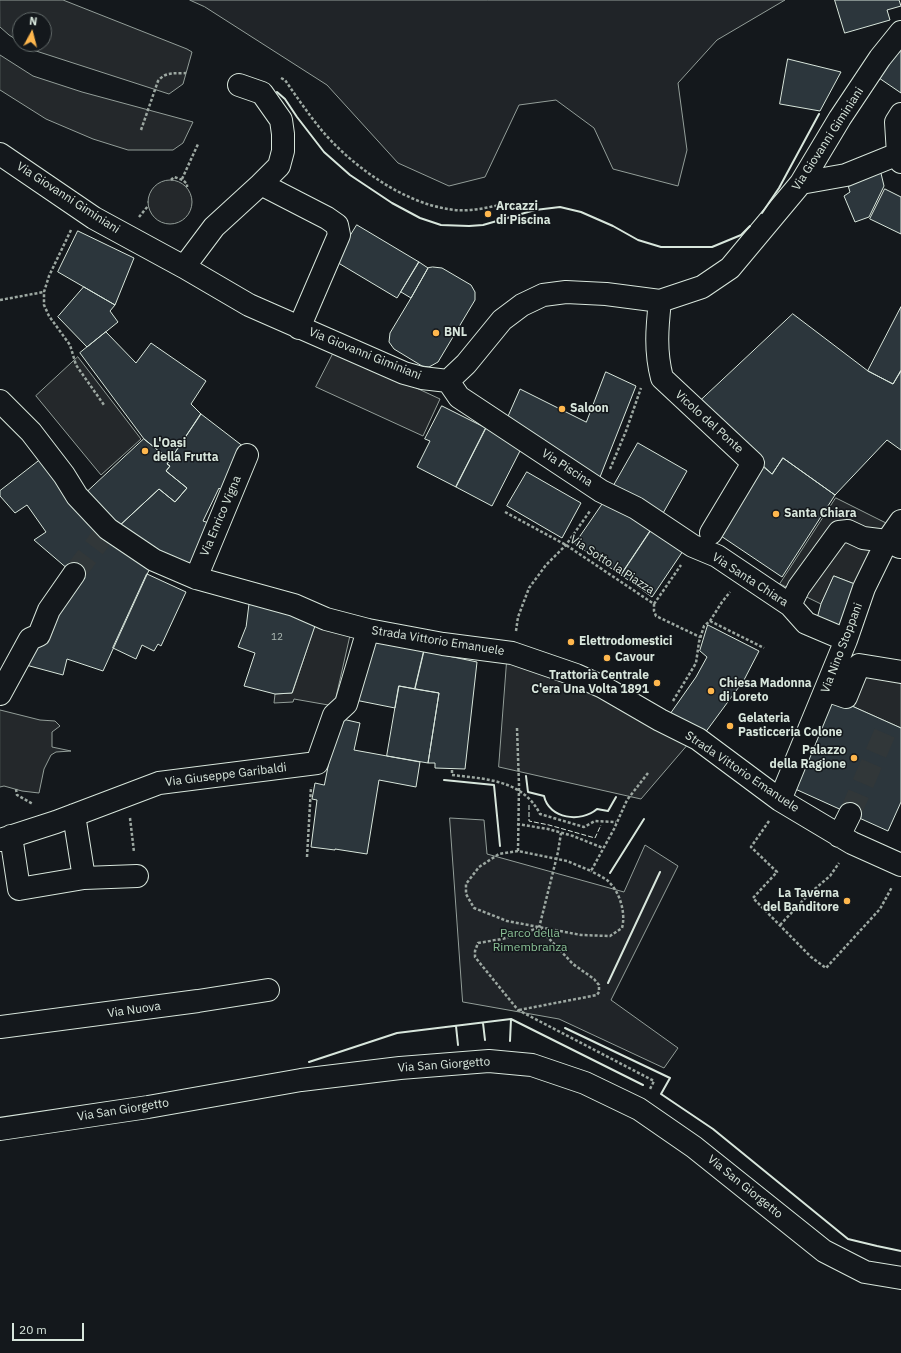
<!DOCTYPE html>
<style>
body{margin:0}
#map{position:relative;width:901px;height:1353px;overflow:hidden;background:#14181c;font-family:"IBM Plex Sans",sans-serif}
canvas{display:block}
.north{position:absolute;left:12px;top:12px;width:40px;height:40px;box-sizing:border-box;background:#14181c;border:1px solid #626a69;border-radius:50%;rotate:7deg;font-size:11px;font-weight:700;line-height:16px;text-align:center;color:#d8e6dc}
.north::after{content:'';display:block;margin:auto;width:14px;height:18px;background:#ffb74d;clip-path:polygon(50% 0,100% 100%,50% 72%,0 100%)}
.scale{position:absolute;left:12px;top:1323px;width:72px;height:18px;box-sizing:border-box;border:2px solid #d8e6dc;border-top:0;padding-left:5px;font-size:12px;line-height:14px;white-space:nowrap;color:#d8e6dc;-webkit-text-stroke:3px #14181c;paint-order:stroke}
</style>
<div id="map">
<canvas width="901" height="1353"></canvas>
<div class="north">N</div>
<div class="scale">20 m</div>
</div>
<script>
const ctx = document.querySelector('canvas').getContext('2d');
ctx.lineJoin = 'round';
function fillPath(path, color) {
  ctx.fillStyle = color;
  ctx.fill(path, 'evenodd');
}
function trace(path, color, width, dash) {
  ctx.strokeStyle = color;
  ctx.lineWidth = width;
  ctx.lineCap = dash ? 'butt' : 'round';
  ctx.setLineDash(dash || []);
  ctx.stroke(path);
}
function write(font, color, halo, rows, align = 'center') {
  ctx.font = font + ' "IBM Plex Sans",sans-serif';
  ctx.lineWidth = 3;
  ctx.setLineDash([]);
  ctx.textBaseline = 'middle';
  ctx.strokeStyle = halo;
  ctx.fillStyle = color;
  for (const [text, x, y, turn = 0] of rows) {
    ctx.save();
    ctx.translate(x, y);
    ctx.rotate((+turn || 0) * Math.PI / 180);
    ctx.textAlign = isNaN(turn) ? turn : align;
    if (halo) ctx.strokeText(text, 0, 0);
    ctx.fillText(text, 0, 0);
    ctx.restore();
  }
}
const green = new Path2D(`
 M190,0H785L717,40L678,83L687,150L678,186L613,169L594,128L556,100L519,105L485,177L449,186L398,163L327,85L205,7Z
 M450,818L484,820L487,854L624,892L645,845L678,866L611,1000L678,1048L664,1068L559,1019L463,1002Z`);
fillPath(green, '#202428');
trace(green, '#939e99', 1);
const parking = new Path2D(`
 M0,0H63L187,49L192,52L183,84L169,94L33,50L23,44H44V20H20V42L9,35L0,27Z
 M0,55L33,76L82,92L193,122L183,143L173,150H128L93,139L46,119L0,90Z
 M148 202a22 22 0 1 1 44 0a22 22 0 1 1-44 0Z
 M335,350L440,399L423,436L316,387Z
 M78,357L141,439L101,475L36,396Z
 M836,498L888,524L860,586L834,576L821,604L780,584Z
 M317,620L351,631L334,706L294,699L293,702L274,703L275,694L292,693Z
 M507,661L611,701L689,743L641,799L499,767Z
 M864,672L901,681V728L854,707Z
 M0,710L40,720L55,721L60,726L52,732V747L71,751L56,752L51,755L44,769L39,793L22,791L4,786L0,787Z`);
fillPath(parking, '#24282b');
trace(parking, '#939e99', 1);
const building = new Path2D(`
 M835,0H899L901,6L887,10L890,20L845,33Z
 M901,49V93L879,78Z
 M788,59L841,72L820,111L780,104Z
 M880,169L884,186L869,217L855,222L844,196L850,192L847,182Z
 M885,189L901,197V234L870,219Z
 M357,225L419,262L397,298L335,261Z
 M78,231L134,258L115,305L58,272Z
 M419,262L428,268L411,298L401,292Z
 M433,267L442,268L471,285L475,292V300L438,362L429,367L422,366L394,349L389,342L390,333L411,298L428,268Z
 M84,287L115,305L110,311L118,322L87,347L58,317Z
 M901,307V370L893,384L868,371Z
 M793,314L868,371L893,384L901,371V450L887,440L835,495L783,458L772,474L697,404Z
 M106,332L136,363L151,343L206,381L191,404L201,414L170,460L144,439L80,353Z
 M606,372L636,386L600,477L505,423L520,389L586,422Z
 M442,406L486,428L456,487L417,467L430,441L425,439Z
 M201,414L244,447L221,490L219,488L203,521L209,523L190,569L117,528L159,489L175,502L187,488L166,471L170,466L167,464L170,460Z
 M486,428L522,447L492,506L456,487Z
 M144,439L170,460L167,464L170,466L166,471L187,488L175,502L159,489L117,528L86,493Z
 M638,443L687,471L662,515L613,487Z
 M783,458L835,495L782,577L718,534L761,465L772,474Z
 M40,460L150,568L103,671L67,659L63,675L26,665L76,576L34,540L46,532L27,505L15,513L0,496V491Z
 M527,472L581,503L562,538L507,506Z
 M606,499L651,530L621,575L575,544Z
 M651,530L683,551L652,597L621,575Z
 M147,574L186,592L161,646L158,644L154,651L142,645L136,659L113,648Z
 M834,576L860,586L842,633L816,622L821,604Z
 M250,599L317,620L292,693L275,694L244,686L255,653L238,647L246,627Z
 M708,625L759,651L744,680L702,737L670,714L696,677L707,657L700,651Z
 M376,640L424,651L415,689L399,686L395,708L355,700Z
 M424,651L477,662L465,769L435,768V763H428L439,693L415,689Z
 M399,686L439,693L428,763L387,756Z
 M834,698L901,728V802L888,831L793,788Z
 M338,718L360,723L354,750L420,762L416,787L379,780L367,854L335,849V850L311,847L317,800L312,799L315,783L324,785Z`);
fillPath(building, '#2c363c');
trace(building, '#d8e6dc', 1);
trace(new Path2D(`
 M74,574L105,533
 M850,814L889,723`), '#313739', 22, [22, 11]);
const minor = new Path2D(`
 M239,85L262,93L281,120L283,134V151L279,166L261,184
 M901,114L896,122L898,154L901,162
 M0,154L94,218L184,267L249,305L404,373L422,378L448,381L466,364L502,320L522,305L543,295L566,292L606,294L660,301L702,287L730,268L801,183L840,118L880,58L901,32
 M801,183L846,175L898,154
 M184,267L214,227L261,184L327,218L337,225L339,235L299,328
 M660,301C657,328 655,351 662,378L753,463L711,533
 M448,381L459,397L601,491L636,508L693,546L717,556L790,605L806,623L846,640
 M0,401L31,432L64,475L77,496L108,529L154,560L196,578L294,605L326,619L368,630L443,644L512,653L576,675L603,687L660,720L698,739L780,800L852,843L901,865
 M196,578L247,455
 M790,605L799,587L839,532L848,531L863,538L887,541L900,547
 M826,690L846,697L859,665L901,672
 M0,694L30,639L39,635L49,610L74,574
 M780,800L846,640L864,588L887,541L901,521
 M74,815L84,878
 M11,836L19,889L84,878L137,876
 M839,836L850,814
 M0,840L56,822L159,783L317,763L334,715L346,704L368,630
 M0,1027L198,1001L268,990
 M0,1129L148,1107L301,1080L400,1068L489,1061L532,1065L585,1083L639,1109L694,1147L824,1251L865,1272L901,1278`);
trace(minor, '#d8e6dc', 24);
trace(new Path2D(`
 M281,78L285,80C296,96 307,112 319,127C348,163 401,202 448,209C469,213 489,207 509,203
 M141,130L158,81C166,71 175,74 186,73
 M182,179L198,144
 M171,180L174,177L183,180L187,184V187
 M139,217L148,206
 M71,230L49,276L44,292V305L49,316L70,345L76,365L104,405
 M0,300L44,292
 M610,469L626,431L641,388
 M505,512L566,545L654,604V611L656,616L700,637
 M654,604L681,565
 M710,621L764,648
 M516,631L518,617L529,588L546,565L566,545L590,511
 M673,701L696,663L699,642L704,626L710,621L722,602L730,592
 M517,728L519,785L518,851L567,861L591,871L614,829L627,800L648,773
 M452,770V775C486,779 523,780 540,814L584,827L595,821L616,822
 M16,789L17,795L33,804
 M130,818L134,852
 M769,821L751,847L777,872L753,898L811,957L826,968L880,909L892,887
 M517,824L548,829L573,836L603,848
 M518,851L499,854L479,867L466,884V894L474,908L507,921L581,935L610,936L622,928C626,913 620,892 608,881C603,877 596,874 591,871
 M307,857L311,787
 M780,925L810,893L830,876L839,863
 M539,928L502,939L478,943L475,951V957L518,1010L654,1081L650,1089
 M539,928L558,852L561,833
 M519,1010L597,995L599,992V985L594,979L573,964L539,928`), '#9da8a2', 2.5, [3, 2]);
trace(minor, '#14181c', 22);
trace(new Path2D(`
 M529,805V821L549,825L595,838L601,825`), '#d8e6dc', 1, [5, 2]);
trace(new Path2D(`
 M277,92L285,99L297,117L324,152L350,175L392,203L420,218L441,225L469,226L483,225L535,210L560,207L581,212L613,226L638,240L661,247H712L741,235L750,226
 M762,213L779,188L819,114
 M526,776L528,792L544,796C549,819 581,823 597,809L608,811L616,797
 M444,780L494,785L500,846
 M610,873L644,819
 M608,983L660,872
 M483,1023L485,1040
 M456,1026L458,1045
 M565,1028L670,1078L661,1094L713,1129L848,1239L877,1246L901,1251
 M510,1041L511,1019
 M309,1062L397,1033L511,1019L643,1085`), '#d8e6dc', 2);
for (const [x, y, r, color] of [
 [488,214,4,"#ffb74d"],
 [436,333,4,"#ffb74d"],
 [562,409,4,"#ffb74d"],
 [145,451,4,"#ffb74d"],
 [776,514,4,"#ffb74d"],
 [571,642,4,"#ffb74d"],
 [607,658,4,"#ffb74d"],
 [657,683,4,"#ffb74d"],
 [711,691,4,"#ffb74d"],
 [730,726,4,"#ffb74d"],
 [854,758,4,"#ffb74d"],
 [847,901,4,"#ffb74d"]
]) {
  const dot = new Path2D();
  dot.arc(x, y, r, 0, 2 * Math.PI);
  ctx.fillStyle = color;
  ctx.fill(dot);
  trace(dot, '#14181c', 1.5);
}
write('10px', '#adbab4', null, [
 ["12",277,637]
]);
write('12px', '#d8e6dc', '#14181c', [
 ["Via Giovanni Giminiani",828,139,-57],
 ["Via Giovanni Giminiani",68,198,33],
 ["Via Giovanni Giminiani",365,354,22],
 ["Vicolo del Ponte",709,422,42],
 ["Via Piscina",567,468,33],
 ["Via Enrico Vigna",221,516,-67],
 ["Via Sotto la Piazza",612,565,33],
 ["Via Santa Chiara",750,580,33],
 ["Strada Vittorio Emanuele",438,641,9],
 ["Via Nino Stoppani",842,648,-69],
 ["Strada Vittorio Emanuele",742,772,34],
 ["Via Giuseppe Garibaldi",226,775,-7],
 ["Via Nuova",134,1010,-8],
 ["Via San Giorgetto",444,1065,-4],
 ["Via San Giorgetto",123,1110,-9],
 ["Via San Giorgetto",745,1187,39]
]);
write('bold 12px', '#d8e6dc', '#14181c', [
 ["Arcazzi",496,207],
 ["di Piscina",496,221],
 ["BNL",444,333],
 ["Saloon",570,409],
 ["L'Oasi",153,444],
 ["della Frutta",153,458],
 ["Santa Chiara",784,514],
 ["Elettrodomestici",579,642],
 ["Cavour",615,658],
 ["Trattoria Centrale",649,676,"right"],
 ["C'era Una Volta 1891",649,690,"right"],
 ["Chiesa Madonna",719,684],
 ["di Loreto",719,698],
 ["Gelateria",738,719],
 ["Pasticceria Colone",738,733],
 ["Palazzo",846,751,"right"],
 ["della Ragione",846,765,"right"],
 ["La Taverna",839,894,"right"],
 ["del Banditore",839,908,"right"]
], 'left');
write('12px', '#8ac095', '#14181c', [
 ["Parco della",530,934],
 ["Rimembranza",530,948]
]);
</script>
